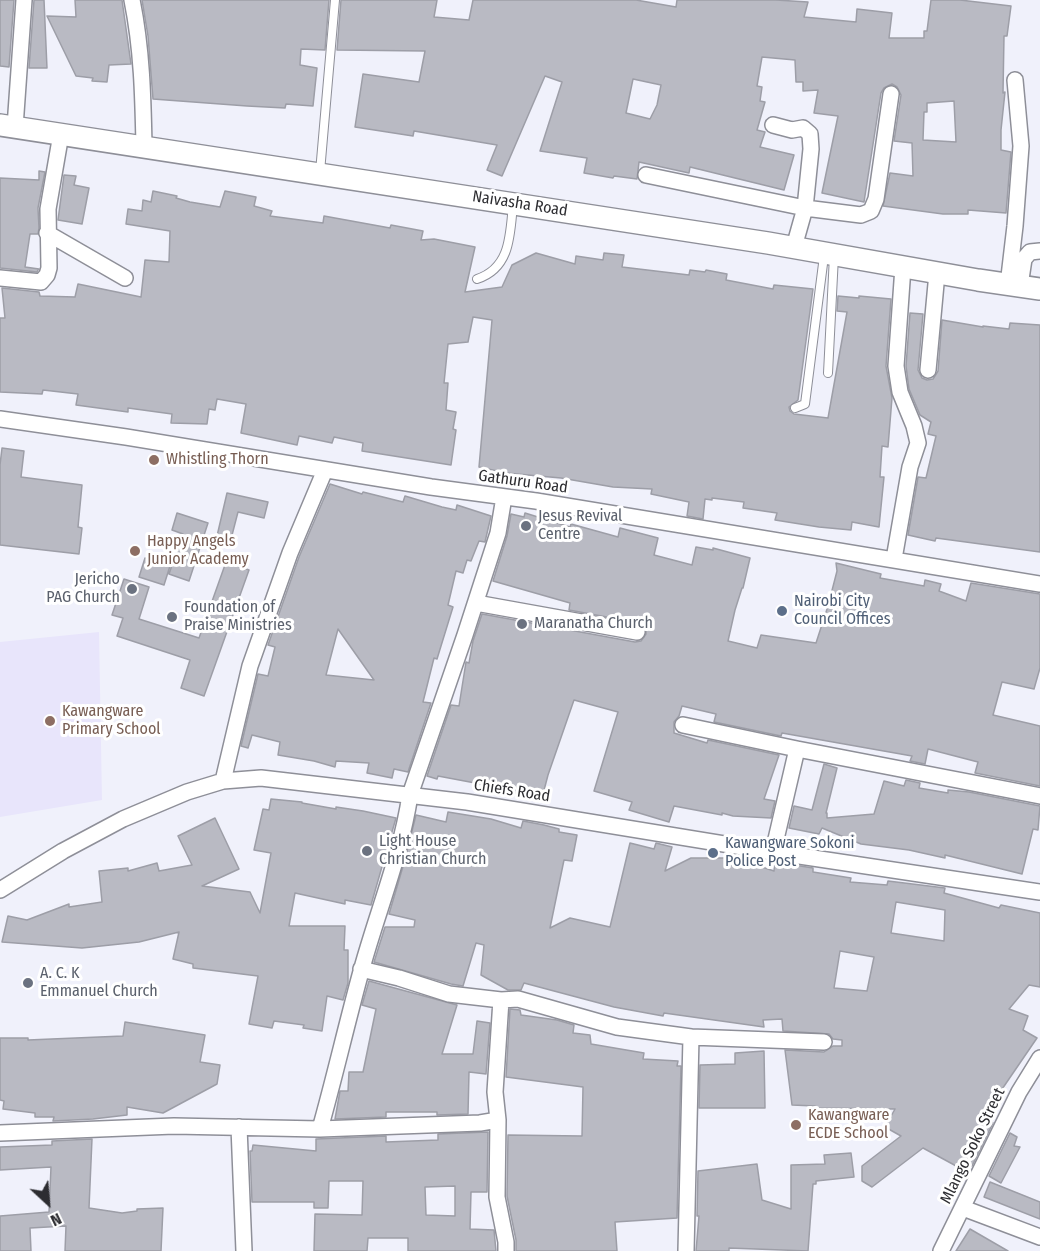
<!DOCTYPE html>
<style>
body{margin:0}
#map{position:relative;width:1040px;height:1251px;overflow:hidden;background:#f0f1fb;font-family:"Fira Sans Condensed",sans-serif}
canvas{display:block}
.north{position:absolute;left:18px;top:1173px;width:60px;height:60px;-webkit-text-stroke:4px #fff;paint-order:stroke;rotate:154deg;font-size:16px;font-weight:700;line-height:24px;text-align:center;color:#2d2d31}
.north::after{content:'';display:block;margin:auto;width:21px;height:27px;background:#2d2d31;clip-path:polygon(50% 0,100% 100%,50% 72%,0 100%)}
</style>
<div id="map">
<canvas width="1040" height="1251"></canvas>
<div class="north">N</div>
</div>
<script>
const ctx = document.querySelector('canvas').getContext('2d');
ctx.lineJoin = 'round';
function fillPath(path, color) {
  ctx.fillStyle = color;
  ctx.fill(path, 'evenodd');
}
function trace(path, color, width, dash) {
  ctx.strokeStyle = color;
  ctx.lineWidth = width;
  ctx.lineCap = dash ? 'butt' : 'round';
  ctx.setLineDash(dash || []);
  ctx.stroke(path);
}
function write(font, color, halo, rows, align = 'center') {
  ctx.font = font + ' "Fira Sans Condensed",sans-serif';
  ctx.lineWidth = 6;
  ctx.setLineDash([]);
  ctx.textBaseline = 'middle';
  ctx.strokeStyle = halo;
  ctx.fillStyle = color;
  for (const [text, x, y, turn = 0] of rows) {
    ctx.save();
    ctx.translate(x, y);
    ctx.rotate((+turn || 0) * Math.PI / 180);
    ctx.textAlign = isNaN(turn) ? turn : align;
    if (halo) ctx.strokeText(text, 0, 0);
    ctx.fillText(text, 0, 0);
    ctx.restore();
  }
}
fillPath(new Path2D(`
 M99,632L102,800L0,817V642Z`), '#e8e5fb');
const building = new Path2D(`
 M0,0H14L9,67L0,66Z
 M34,0H44L47,68H29Z
 M75,0H122L131,64L109,65L107,82L92,81L93,78L76,76L47,16L76,17Z
 M142,0H329L325,50L301,49L300,65L317,68L313,106L286,104L285,108L247,106L153,99L148,36Z
 M341,0H437L434,17L469,20L473,0H636L676,7L677,0H776L808,2L804,17L856,22L857,9L892,13L889,38H924V31H927L931,0H960L1011,6L1007,36H1004L1003,93L1005,92L1001,130V150L1011,152L1006,213L968,210V214H943L883,206L890,173L913,176L912,143L894,141L901,95L897,87L892,84L884,88L881,93L864,202L822,193L838,116L814,113L818,90L803,91V82H796L795,60L762,57L757,86L762,87L760,101L765,102L757,130L765,132L760,147L794,155L784,190L690,167L689,173L639,162L637,179L614,176L613,178L584,173L587,158L540,151L562,82L545,76L502,176L487,170L497,145L414,131L413,136L355,127L363,74L419,82L425,51L337,50ZM633,79L661,85L657,105L650,119L626,113ZM954,101L956,142L923,140L924,112H927V103Z
 M39,171L45,172L38,208L39,228L38,234H30L25,267L39,269L38,270L37,272L0,268V178L39,180Z
 M64,175L76,176L74,185L89,188L82,224L58,220Z
 M153,191L177,196L176,198L190,202L220,207L225,191L256,197L254,206L272,211L270,216L323,223L324,216L390,228L391,225L423,231L421,240L434,239L475,247L465,292L502,287L512,265L536,253L575,264L576,256L603,260L604,253L624,255L622,267L689,275L690,270L705,272L706,270L727,274L726,280L773,289L774,285L813,289L798,400L789,407L790,411L794,414L828,418L847,312L837,311L838,296L859,298V296L891,299L886,366L892,398L888,447L882,446L880,477H884L879,527L852,522L851,530L819,527L775,520L777,513L743,508L744,502L712,498V500L705,499L703,519L687,516L689,502L651,494L652,489L613,487L561,478L506,473L479,467L492,320L473,317L468,342L448,344L444,383H448L446,410L456,412L453,429L456,430L451,465L362,451L363,443L334,437L332,443L299,436L297,445L241,433L246,404L217,399L215,410L209,409L207,424L171,423L172,414L128,408V412L76,405L78,394L43,390L42,394L0,392V318H5L2,288L39,292L40,296L75,297L78,284L141,297L145,260L169,262L170,231L126,224L128,209L142,211L143,200L151,202Z
 M910,313L923,314L918,370L922,378L927,380L933,379L938,371L942,320L983,327V326L1009,329L1010,323L1040,325V552L936,538L935,541L908,535L918,477L926,478L936,436L928,434L931,422L920,415L909,389L906,366Z
 M2,448L24,451L21,477L82,485L78,527L82,528L79,554L0,545V465Z
 M330,484L362,494L363,492L403,502L405,496L442,507L456,510L457,505L491,516L485,542L479,541L471,561L467,560L463,573L456,571L448,605L453,607L437,659L434,658L423,702L431,703L408,772L394,769L392,778L367,773L369,763L336,761L335,767L314,761L278,755L280,742L252,735L248,748L241,746L258,674L268,676L275,647L268,645L299,557ZM338,629L374,680L326,675Z
 M227,493L268,502L264,518L238,512L231,539L217,536Z
 M177,513L208,523L189,581L169,574L183,534L172,530Z
 M525,513L570,527L571,524L618,537L620,528L658,538L654,555L692,565L696,547L713,550V548L750,558L743,588H742L735,610L728,641L757,648L761,635L816,643L828,606L837,571L836,563L881,574L880,578L924,586L925,580L941,584L939,591L966,601L971,583L1040,594V668L1034,689L1002,682L993,715L1040,726V786L975,773L978,762L928,749L925,764L910,761L912,756L782,733L781,736L714,722L716,714L682,706L679,716L674,722V733L707,743L708,740L779,755L764,799L775,801L771,818L733,816L722,813V815L674,806L669,822L629,810L632,802L594,791L618,712L574,700L548,775L542,798L506,792L507,789L438,776L437,779L427,776L451,705L459,706L466,662L469,663L473,641L482,614L635,642L641,641L646,634V628L639,623L569,610L570,603L493,581L507,536L511,514L524,517Z
 M145,558L170,566L164,585L139,577Z
 M226,562L249,570L204,696L181,688L190,660L117,636L123,618L112,615L124,579L149,587L139,619L199,638Z
 M824,764L837,768L826,813H827V818L874,814L884,781L904,786L906,780L920,783L919,788L948,793V790L969,792L1040,806L1038,830L1033,829L1022,874L945,855V858L909,850L861,844L822,828L819,834L789,828L794,806L812,810Z
 M271,799L302,802V803L336,809V807L363,811L396,818L371,905L345,900V904L295,893L289,926H345L344,950H348V983L343,1000L327,996L322,1031L303,1028L304,1025L274,1021L272,1028L249,1024L258,976L193,968V964L173,959L179,932L139,942L82,948L2,942L8,916L27,920L69,904V907L102,902L99,871L128,868V871L157,863L159,871L192,865L178,836L215,818L239,869L202,886L250,892L260,913L271,853L254,850L263,809L269,810Z
 M448,812L491,819L521,828L523,821L544,825L559,829V832L577,835L572,861L564,860L550,928L570,918L610,927L630,843L654,849L656,843L672,847L665,871L691,858H735L774,871L775,862L813,868V872L851,878L850,882L887,885L888,881L945,888L944,893L999,908L1001,905L1040,913V987L1029,985L1009,1009L1028,1016L1023,1030L1037,1038L983,1117L993,1123L972,1166L962,1161L958,1167L923,1148L872,1187L862,1181V1166L901,1136L885,1127L895,1109L815,1108V1106L792,1105L785,1050L824,1052L833,1046H842V1040L833,1039L829,1034L783,1031L782,1019L763,1020L764,1027L664,1013L663,1016L614,1007L524,983L521,990H508L481,975L484,945L476,943L463,986L451,984L374,962L385,927H414L415,920L389,914L404,863L416,815L446,822ZM896,902L945,910L944,941L891,933ZM840,951L874,957L867,991L834,988Z
 M369,981L457,1005L442,1054H473L477,1021L490,1023L486,1074L469,1072L468,1114L437,1115V1112H386V1117L335,1119L340,1091H348L349,1072H363L376,1009L362,1005Z
 M510,1009L520,1010L521,1015L557,1020L574,1025L573,1033L590,1035L591,1044L644,1053L643,1059L678,1061L677,1066H681L677,1218L615,1222L617,1251H516V1240L507,1196L508,1135L582,1136L583,1087L506,1077Z
 M125,1022L205,1035L200,1062L220,1065L217,1084L163,1113L127,1107V1115L93,1119L53,1121L54,1117H35V1113L3,1109L4,1101L0,1100V1038H28V1040L123,1036Z
 M764,1051L765,1108H699L700,1065L735,1064V1053Z
 M488,1132L487,1192H471L470,1229L494,1230L496,1251H408V1238H368L367,1251H314L315,1214L362,1215L363,1181H329L328,1208H314V1202H252L250,1151H252L253,1145L316,1151V1139L386,1136V1142L438,1140V1134ZM455,1186V1216L426,1215L425,1187Z
 M1010,1133L1017,1137L1014,1146L1020,1147L1001,1183L989,1176Z
 M92,1139L89,1208L122,1213L137,1211V1209L163,1208L161,1251H65L66,1226L30,1228L31,1251H0V1216L49,1212L51,1167L0,1170V1147L52,1145V1141Z
 M851,1153L854,1177L816,1181V1184H813L808,1251L729,1248V1251H696L699,1216H697L698,1171L757,1164L762,1200L791,1209V1165L825,1164L824,1155Z
 M990,1182L1040,1202V1219L984,1197Z
 M970,1229L1008,1251H956Z`);
fillPath(building, '#b9bac3');
trace(building, '#9d9ea7', 1.5);
const service = new Path2D(`
 M320,172L335,0
 M477,279C511,268 510,234 513,204
 M828,373L834,256
 M795,408L805,404L824,256`);
const minor = new Path2D(`
 M132,0C142,49 143,97 144,146
 M15,127L24,0
 M646,175L805,208L811,149L810,134L803,128L792,130L773,125
 M47,233L125,278
 M794,247L805,208L861,215L871,211L876,199L891,94
 M0,278L41,282L47,275L49,268L48,209L61,134
 M1008,285L1015,226L1021,146L1015,80
 M1020,286L1024,259L1030,252L1040,251
 M928,370L937,273
 M0,419L126,437L431,487L536,501L1040,584
 M894,559L910,467L918,443L914,426L900,392L896,366L903,267
 M476,603L637,632
 M683,725L797,749L1040,796
 M223,781L250,666L290,553L325,470
 M773,852L797,749
 M0,890L63,851L123,819L187,792L223,781L261,778L467,802L773,852L1040,892
 M361,969L399,978L449,994L501,1000L518,999L617,1027L691,1037L686,1251
 M691,1037L824,1042
 M498,1120L495,1092L501,1000
 M239,1127L244,1251
 M320,1129C335,1076 347,1022 362,968C378,910 401,855 410,795L465,635L498,533L504,497
 M0,1133L174,1126L320,1129L480,1123L498,1120L497,1197L506,1242V1251
 M963,1208L1040,1237
 M941,1251L1019,1092L1040,1058`);
const secondary = new Path2D(`
 M0,125L768,243L978,280L1040,289`);
trace(service, '#8e8f98', 10);
trace(minor, '#8e8f98', 18);
trace(secondary, '#8e8f98', 24);
trace(service, '#fff', 8);
trace(minor, '#fff', 15);
trace(secondary, '#fff', 21);
for (const [x, y, r, color] of [
 [154,460,6,"#8d6e63"],
 [526,526,6,"#6b7280"],
 [135,551,6,"#8d6e63"],
 [132,589,6,"#6b7280"],
 [782,611,6,"#5c6f8a"],
 [172,617,6,"#6b7280"],
 [522,624,6,"#6b7280"],
 [50,721,6,"#8d6e63"],
 [367,851,6,"#6b7280"],
 [713,853,6,"#5c6f8a"],
 [28,983,6,"#6b7280"],
 [796,1125,6,"#8d6e63"]
]) {
  const dot = new Path2D();
  dot.arc(x, y, r, 0, 2 * Math.PI);
  ctx.fillStyle = color;
  ctx.fill(dot);
  trace(dot, '#fff', 2);
}
write('16px', '#2d2d31', '#fff', [
 ["Naivasha Road",520,204,9],
 ["Gathuru Road",523,482,8],
 ["Chiefs Road",512,791,9],
 ["Mlango Soko Street",973,1146,-64]
]);
write('16px', '#785e54', '#fff', [
 ["Whistling Thorn",166,460],
 ["Happy Angels",147,542],
 ["Junior Academy",147,560],
 ["Kawangware",62,712],
 ["Primary School",62,730],
 ["Kawangware",808,1116],
 ["ECDE School",808,1134]
], 'left');
write('16px', '#5b616d', '#fff', [
 ["Jesus Revival",538,517],
 ["Centre",538,535],
 ["Jericho",120,580,"right"],
 ["PAG Church",120,598,"right"],
 ["Foundation of",184,608],
 ["Praise Ministries",184,626],
 ["Maranatha Church",534,624],
 ["Light House",379,842],
 ["Christian Church",379,860],
 ["A. C. K",40,974],
 ["Emmanuel Church",40,992]
], 'left');
write('16px', '#4e5e75', '#fff', [
 ["Nairobi City",794,602],
 ["Council Offices",794,620],
 ["Kawangware Sokoni",725,844],
 ["Police Post",725,862]
], 'left');
</script>
